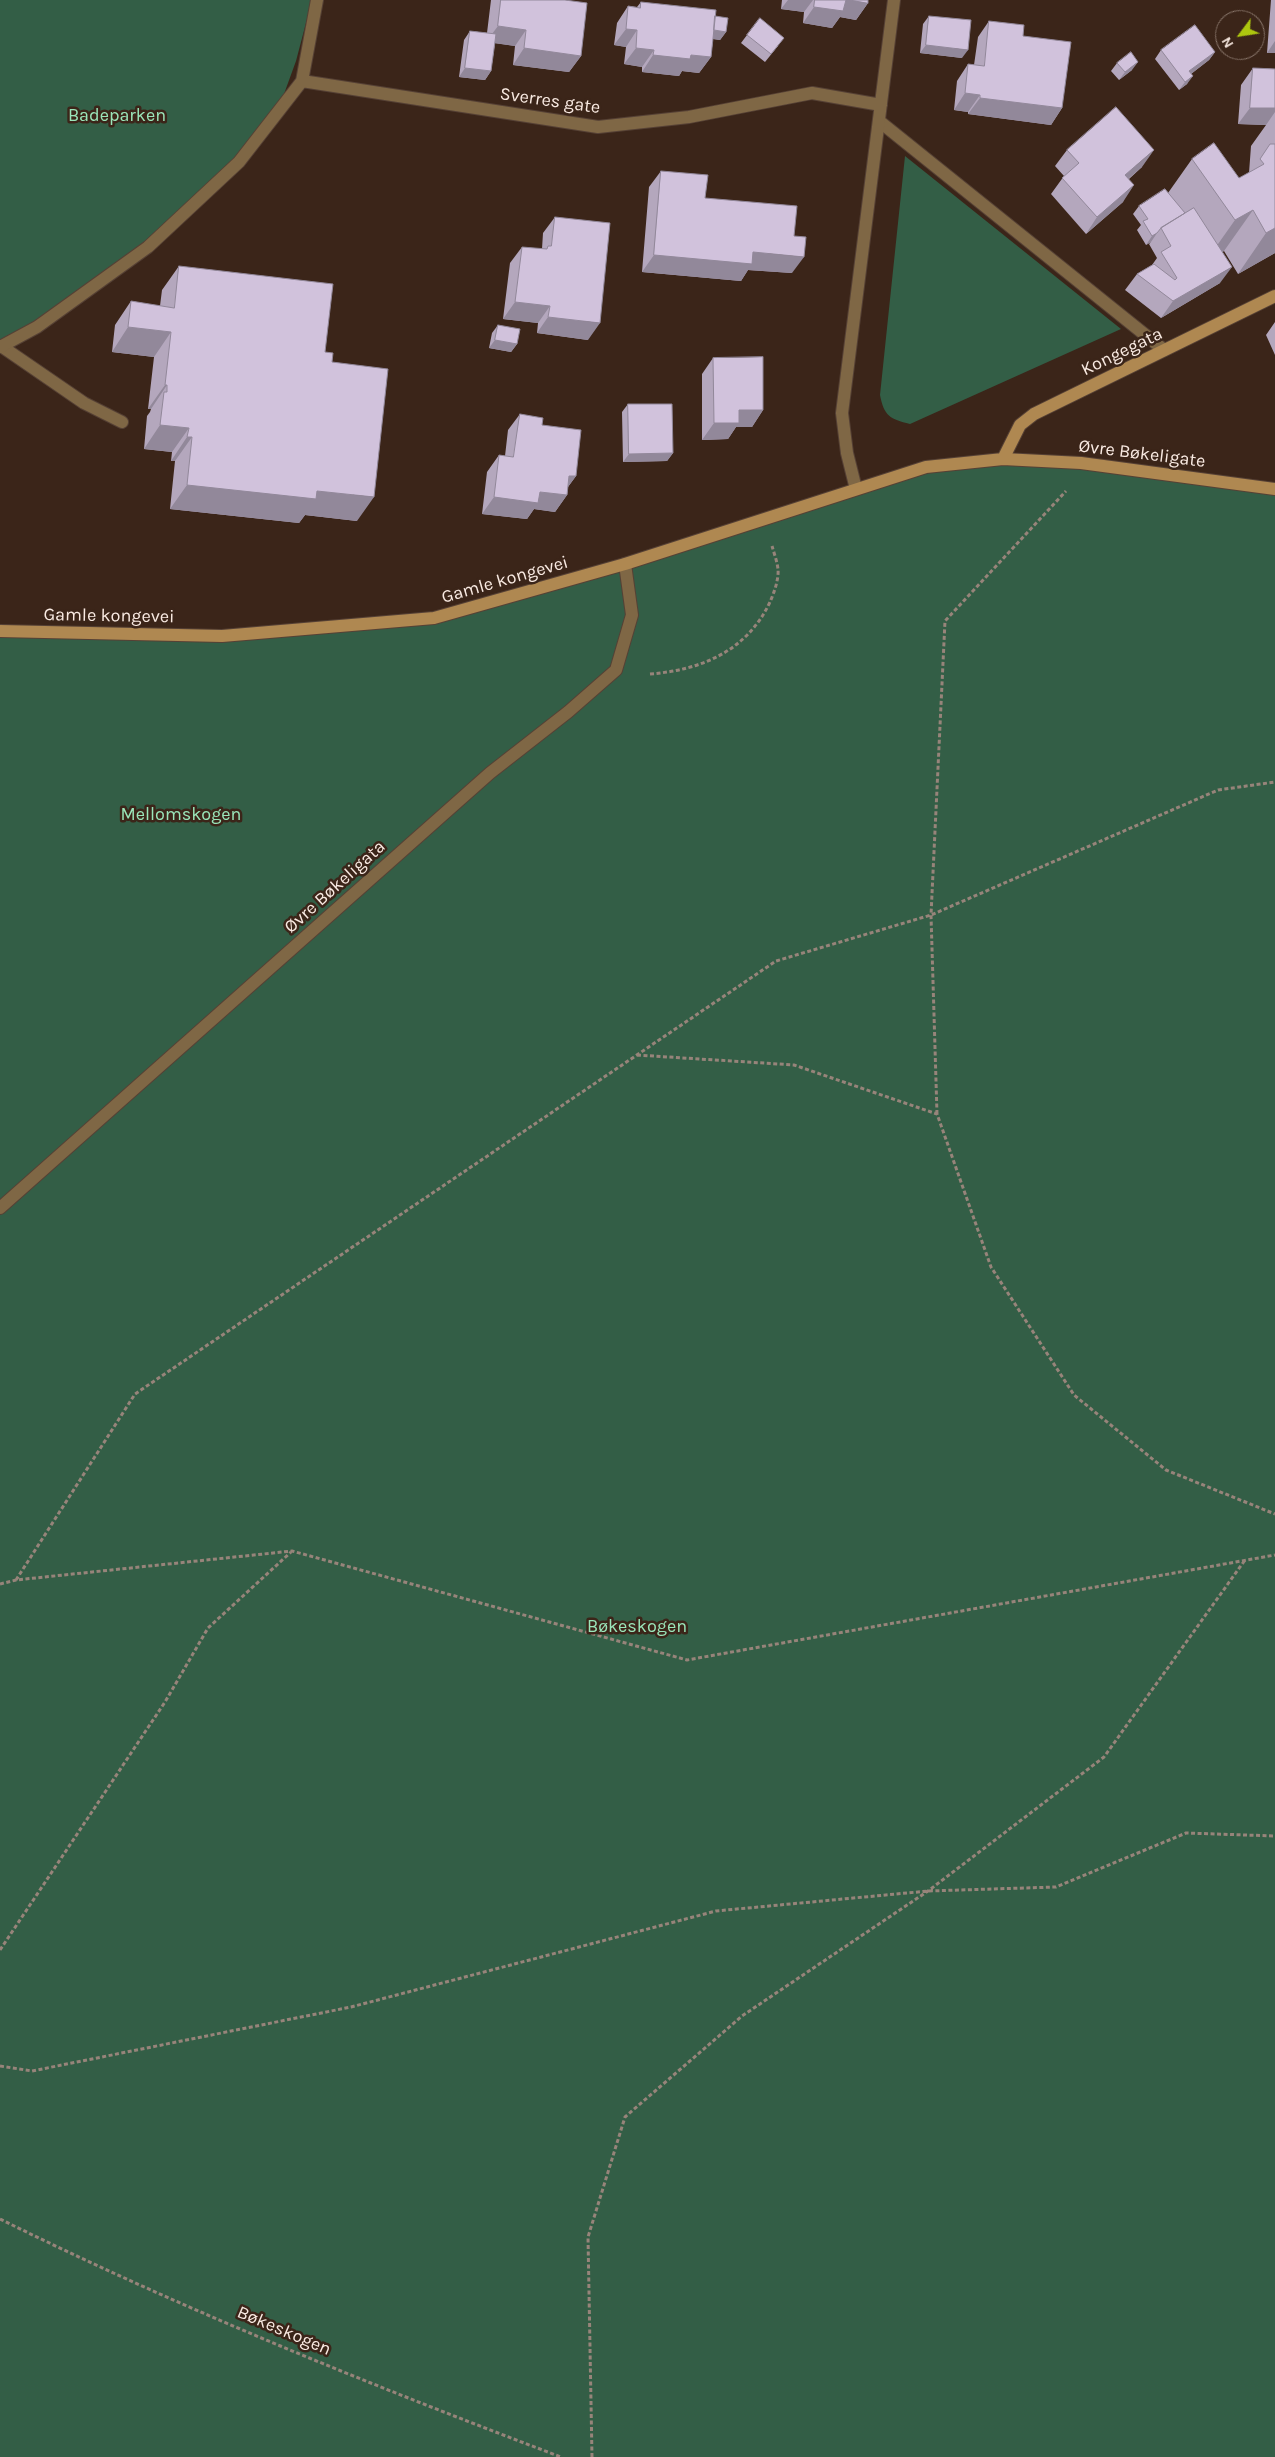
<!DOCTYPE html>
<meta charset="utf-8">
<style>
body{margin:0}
#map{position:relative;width:1275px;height:2457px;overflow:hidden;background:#3b2519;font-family:Karla,sans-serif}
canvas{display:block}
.north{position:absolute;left:1215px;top:10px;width:50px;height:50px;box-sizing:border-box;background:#3b2519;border:1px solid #877469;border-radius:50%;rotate:239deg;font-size:14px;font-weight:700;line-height:20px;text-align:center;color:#f9eae2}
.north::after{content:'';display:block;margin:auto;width:18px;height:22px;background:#adc60f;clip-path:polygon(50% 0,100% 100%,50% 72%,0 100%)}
</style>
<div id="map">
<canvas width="1275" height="2457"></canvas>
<div class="north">N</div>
</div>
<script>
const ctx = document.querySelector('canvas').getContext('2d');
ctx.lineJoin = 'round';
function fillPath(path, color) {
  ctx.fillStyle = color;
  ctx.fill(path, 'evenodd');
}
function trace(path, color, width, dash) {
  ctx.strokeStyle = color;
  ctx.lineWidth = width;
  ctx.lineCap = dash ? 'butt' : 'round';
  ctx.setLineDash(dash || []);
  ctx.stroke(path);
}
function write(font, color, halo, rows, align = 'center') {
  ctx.font = font + ' Karla,sans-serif';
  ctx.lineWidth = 5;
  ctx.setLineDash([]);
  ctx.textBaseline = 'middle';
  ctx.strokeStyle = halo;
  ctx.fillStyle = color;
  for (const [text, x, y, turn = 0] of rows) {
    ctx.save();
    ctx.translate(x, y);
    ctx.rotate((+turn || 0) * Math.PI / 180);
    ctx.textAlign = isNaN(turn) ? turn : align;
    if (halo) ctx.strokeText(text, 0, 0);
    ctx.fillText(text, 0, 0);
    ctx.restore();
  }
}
fillPath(new Path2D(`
 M0,0H312L296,61L276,116L225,175L133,258L37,327L0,343Z
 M905,156L1121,329L910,424C890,419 884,416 880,395Z
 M1003,459L1275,489V2457H0V631L222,636L434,618L926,467Z`), '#335e46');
const lane = new Path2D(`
 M879,121L1164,350
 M1,346L84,403L122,422`);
const street = new Path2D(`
 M302,81L598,127L689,117L812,93L881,105
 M0,347L37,327L148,247L239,162L302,81L317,0
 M856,489L847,453L842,413L894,0
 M0,1208L490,773L568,712L616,670L632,615L625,564`);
const secondary = new Path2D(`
 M1003,459L1020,425L1034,414L1275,296
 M0,631L222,636L434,618L625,564L926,467L1003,459L1081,463L1275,489`);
trace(lane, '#564135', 14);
trace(street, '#564135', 14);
trace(secondary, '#564135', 14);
trace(new Path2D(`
 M650,674C701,670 747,651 770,602C774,593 779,579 778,569C777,561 774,553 772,546
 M637,1055L794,1065L937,1114L991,1267L1074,1395L1166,1470L1275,1514
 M937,1114L931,915L945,621L1066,491
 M16,1580L135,1394L776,961L931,915L1218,790L1275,782
 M0,1584L16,1580L292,1551L687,1660L1275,1555
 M0,1950L165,1702L208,1628L291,1552
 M0,2066L32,2071L351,2007L716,1911L928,1891L1056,1887L1186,1833L1275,1836
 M0,2219C182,2309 371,2385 561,2457
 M592,2457L588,2237L625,2117L742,2016L928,1891L1104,1757L1245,1560`), '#97847a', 3, [4, 2.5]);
trace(lane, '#7f6745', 12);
trace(street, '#7f6745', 12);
trace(secondary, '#af8851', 12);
fillPath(new Path2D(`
 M491,0H565L581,56L569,72L513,65L515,46L495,43L491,71L485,80L459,77L464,40L470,31L487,33Z
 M782,0H868V3L856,20L840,17L832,28L803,23L804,12L781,9Z
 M1271,0H1275V53H1267Z
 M641,2L715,16L726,32L720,40L713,39L711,57L699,73L682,71L679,76L642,72V67L624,64L626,47L614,45L617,23L628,6L637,7Z
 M929,16L962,58L920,53L923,24Z
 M989,21L1023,36L1062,108L1051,125L968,114V112L954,110L957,81L968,64L974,65L978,37Z
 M747,35L778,46L765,62L741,43Z
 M1161,50L1215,52L1209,60L1191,74L1187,84L1179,90L1155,59Z
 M1117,63L1132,70L1119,80L1111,71Z
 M1253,68L1275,69V253L1238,274L1224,251L1222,252L1220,283L1161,318L1125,290L1137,274L1152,265L1157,258L1149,244L1151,242L1146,245L1137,230L1141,225L1133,214L1139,206L1168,193L1192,159L1239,178L1249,173L1251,146L1266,125L1238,124L1241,85Z
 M1067,150L1142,167L1129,179L1123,202L1086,234L1051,194L1064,176L1055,166Z
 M661,171L705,198L792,273L748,270L741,281L642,272L649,187Z
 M555,217L588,340L537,333L538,323L503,319L510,263L522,247L542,249L543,233Z
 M179,266L325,352L332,362L357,521L305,515L299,523L170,509L175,461H171L172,452L144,449L147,416L150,412L151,409H148L154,357L112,352L115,325L131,301L160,306L162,290Z
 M1275,322V355L1266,335Z
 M498,325L517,344L511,352L489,348L492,333Z
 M713,358L763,410L752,427H736L728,439L702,440V374Z
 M628,404L673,453L667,461L623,462L622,412Z
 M520,414L542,425L576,476L568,487L567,495L555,512L534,509L527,519L482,514L487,472L499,455L505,456L508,430Z`), '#b4a7bd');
fillPath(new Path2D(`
 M788,0H813L804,12L781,9Z
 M845,0H850L868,3L856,20L840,17L832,28L803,23L814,7Z
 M498,26L526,30L515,46L486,42Z
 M626,29L637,30L626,47L614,45Z
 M713,30L726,32L720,40L707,38Z
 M1275,41V53H1267Z
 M926,45L968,50L962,58L920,53Z
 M524,48L581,56L569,72L513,65Z
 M636,48L654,50L642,67L624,64Z
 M1215,52L1209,60L1183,80L1189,71Z
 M653,55H691L711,57L699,73L682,71L679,76L642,72Z
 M1138,62L1132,70L1119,80L1125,72Z
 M465,68L491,71L485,80L459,77Z
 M1193,76L1187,84L1179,90L1185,82Z
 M965,93L980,95L968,112L954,110Z
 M980,98L1062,108L1051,125L968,114Z
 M1250,108H1275V112L1266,125L1238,124Z
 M1154,150L1142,167L1114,191L1125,175Z
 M1134,185L1123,202L1086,234L1097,217Z
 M1253,210L1224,251L1206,261L1235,220Z
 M1275,228V253L1238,274L1266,233Z
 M1157,233L1151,242L1146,245L1152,236Z
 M753,252L804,257L792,273L748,270L741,281L642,272L654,255Z
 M1232,267L1220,283L1161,318L1173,301Z
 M515,302L550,306L538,323L503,319Z
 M548,317L600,323L588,340L537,333Z
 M128,327L171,332L154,357L112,352Z
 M495,340L517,344L511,352L489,348Z
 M165,385H167L151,409H148Z
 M739,410H763L752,427H736L728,439L702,440L714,423Z
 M160,425L189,428L172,452L144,449Z
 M187,437H192L175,461H171Z
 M673,453L667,461L623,462L629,454Z
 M569,476H576L564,492Z
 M187,485L317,491L374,497L357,521L305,515L299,523L170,509Z
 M540,492L567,495L555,512L534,509L527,519L482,514L494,497Z`), '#92889a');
const building = new Path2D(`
 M501,0H565L587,3L581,56L524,48L526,30L498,26Z
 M815,0H846L843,11L814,7Z
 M850,0H868V3Z
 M641,2L716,10L711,57L691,55L690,59L653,55L654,50L636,48L637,30L626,29L628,6L640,8Z
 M715,16L728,18L726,32L714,30Z
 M929,16L971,20L968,50L926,45Z
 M760,18L784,38L771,54L747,35Z
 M989,21L1024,25L1023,36L1071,42L1062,108L980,98V95L965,93L968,64L984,66Z
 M1195,25L1215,52L1189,71L1193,76L1185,82L1161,50Z
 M470,31L496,34L491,71L465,68Z
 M1131,52L1138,62L1125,72L1117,63Z
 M1253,68L1275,69V108H1250Z
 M1116,107L1154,150L1125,175L1134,185L1097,217L1062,178L1079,163L1067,150Z
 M1214,143L1239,178L1264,164L1260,159L1270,144H1275V228L1266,233L1253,210L1235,220L1192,159Z
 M661,171L708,175L705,198L797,206L794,236L806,237L804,257L753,252L752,264L654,255Z
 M1165,189L1185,213L1161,228L1157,233L1152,236L1143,221L1148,219L1139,206Z
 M1194,208L1232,267L1173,301L1137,274L1154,264L1175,280L1177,278L1161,252L1171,246L1161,228Z
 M555,217L610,223L600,323L548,317L550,306L515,302L522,247L547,249L548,246H551Z
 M179,266L333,284L325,352L333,353L332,362L388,369L374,497L317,491L316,499L187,485L192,437H187L189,428L160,425L164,392H167V385H165L171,332L128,327L131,301L174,308Z
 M498,325L520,329L517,344L495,340Z
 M763,357V410H739V423H714L713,358Z
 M628,404H672L673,453L629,454Z
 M520,414L543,418L542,425L581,430L576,476H569L567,495L540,492L538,503L494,497L499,455L513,457Z`);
fillPath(building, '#d1c2dc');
trace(building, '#92889a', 1);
write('18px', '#f9eae2', '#3b2519', [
 ["Sverres gate",550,101,8],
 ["Kongegata",1122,352,-26],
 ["Øvre Bøkeligate",1142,454,7],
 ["Gamle kongevei",505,580,-16],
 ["Gamle kongevei",109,616,1],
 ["Øvre Bøkeligata",335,887,-42],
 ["Bøkeskogen",284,2331,23]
]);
write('18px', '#9ae6ba', '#3b2519', [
 ["Badeparken",117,116],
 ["Mellomskogen",181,815],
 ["Bøkeskogen",637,1627]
]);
</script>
